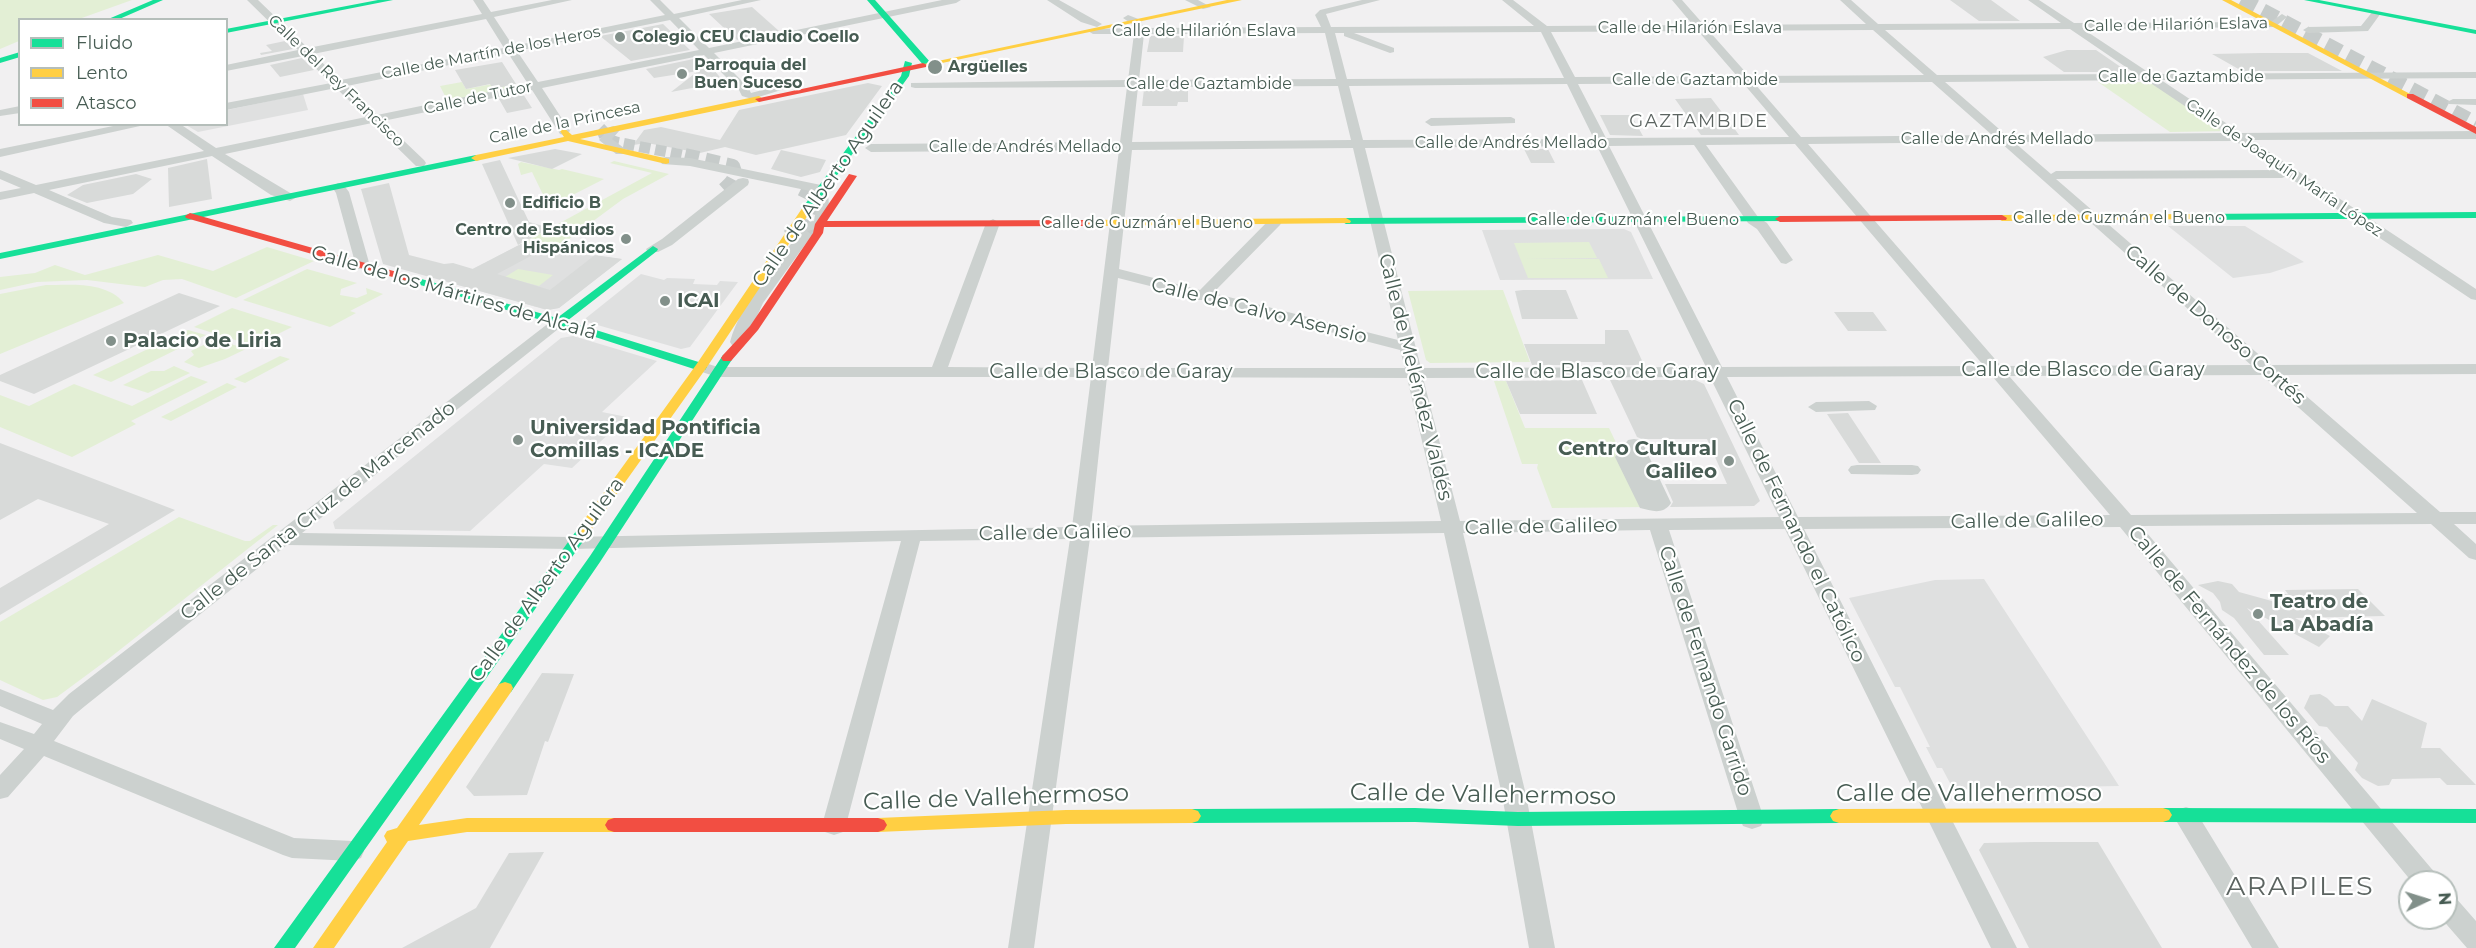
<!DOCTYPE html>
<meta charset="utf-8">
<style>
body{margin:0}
#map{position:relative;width:2476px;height:948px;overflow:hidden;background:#f1f0f1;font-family:Montserrat,sans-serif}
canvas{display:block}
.legend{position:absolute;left:18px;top:18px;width:210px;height:108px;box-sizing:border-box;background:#fff;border:2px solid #b5beba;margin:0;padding:8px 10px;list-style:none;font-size:18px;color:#475c53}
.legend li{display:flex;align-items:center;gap:12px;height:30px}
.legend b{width:30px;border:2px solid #b5beba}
.north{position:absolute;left:2398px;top:870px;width:60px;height:60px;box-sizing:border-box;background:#fff;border:2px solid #b5beba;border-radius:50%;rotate:86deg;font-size:16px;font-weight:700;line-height:24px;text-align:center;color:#475c53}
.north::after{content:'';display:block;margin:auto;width:21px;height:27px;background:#82908a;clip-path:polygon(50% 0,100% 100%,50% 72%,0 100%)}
</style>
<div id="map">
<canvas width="2476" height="948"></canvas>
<ul class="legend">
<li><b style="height:8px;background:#16e098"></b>Fluido</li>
<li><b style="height:8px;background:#ffcf43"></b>Lento</li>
<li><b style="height:8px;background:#f24e42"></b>Atasco</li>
</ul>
<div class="north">N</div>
</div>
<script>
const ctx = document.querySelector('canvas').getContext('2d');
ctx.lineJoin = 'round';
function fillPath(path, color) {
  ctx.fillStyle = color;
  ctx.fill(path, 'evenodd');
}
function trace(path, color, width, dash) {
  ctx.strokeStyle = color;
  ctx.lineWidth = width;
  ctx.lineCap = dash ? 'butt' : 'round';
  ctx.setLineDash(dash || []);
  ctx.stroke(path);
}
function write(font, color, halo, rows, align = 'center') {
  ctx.font = font + ' Montserrat,sans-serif';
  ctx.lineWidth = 4.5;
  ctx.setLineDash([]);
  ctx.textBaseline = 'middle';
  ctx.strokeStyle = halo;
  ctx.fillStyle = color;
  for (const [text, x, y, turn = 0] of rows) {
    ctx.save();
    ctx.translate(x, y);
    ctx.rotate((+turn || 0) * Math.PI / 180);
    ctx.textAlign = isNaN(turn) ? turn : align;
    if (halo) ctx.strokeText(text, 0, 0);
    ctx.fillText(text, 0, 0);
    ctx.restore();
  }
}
fillPath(new Path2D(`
 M303,94L308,110L198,132L186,125L226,124L227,110Z
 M2168,226H2245L2304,262L2270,273L2233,278Z
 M1624,229L1631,232L1653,279L1500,280L1482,230Z
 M521,244L543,250L622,259L559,308L547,310L447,282Z
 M641,274L664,280L667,278L695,279L693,284L717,285L720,281L738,282L690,347L681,349L587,322L586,318Z
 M573,336L657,361L602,412L627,417L572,468L544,464L470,531L335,529L333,522L561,338Z
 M1984,579L2103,761L2119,786L1958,789L1951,785L1942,768H1937L1926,747H1930L1900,687H1895L1849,598L1935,580Z`), '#dfe0e0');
fillPath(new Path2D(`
 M0,0H132L79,19L20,20L19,41L0,49Z
 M513,80L516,84L508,86L509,90L462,99L456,97L447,100L440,86L462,82L466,89Z
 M2098,82H2155L2229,131L2170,132Z
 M614,161L669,174L623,199L554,250L521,244L652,173L610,163Z
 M521,162L559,170L562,169L604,179L549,207L532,172L521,175L518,164Z
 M1589,242L1597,258L1525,259H1599L1608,278H1528L1514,243Z
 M267,247L314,261L236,298L182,279L163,280L145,287L87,280L37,282L0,290V277L35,273L55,265L85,275L158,255L213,271Z
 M307,269L357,283L341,289L340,295L357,298L367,294L366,288L383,294L350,311L356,313L330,327L243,300Z
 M518,269L553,275L539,286L505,277Z
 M46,285C71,285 106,281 124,303L0,354V294Z
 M1503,290L1530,362L1430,363L1426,360L1408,291Z
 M232,308L292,327L254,346L194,327Z
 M188,330L206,335L111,382L93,375Z
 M216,339L246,349L225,359L199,368L184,362L194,355L191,351Z
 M280,356L290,359L245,383L234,379Z
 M174,366L190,373L148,393L123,385L151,371H164Z
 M191,376L208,382L131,421L136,424L72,457L0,427V395L29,406L74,384L132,406Z
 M1494,381H1506L1525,428H1609L1647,507L1552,508L1537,468L1538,464H1522Z
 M227,383L237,387L171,421L161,417Z
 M179,517L245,541H250L273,525H278L107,660L57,697L43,700L0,680V622Z`), '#e3efd5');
fillPath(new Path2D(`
 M1950,0H1991L2020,21H1979Z
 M752,7L779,31L737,40L709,14Z
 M663,24L690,50L631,61L600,36Z
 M1150,36H1184L1183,52H1147Z
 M285,41L293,49L261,55L260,53L272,51L266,45Z
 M2067,50H2096L2128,72H2064L2043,57Z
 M2261,53H2308L2342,71H2242L2212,54Z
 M703,57L724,82L671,92L698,71L654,78L646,69Z
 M302,58L314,70L280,77L270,65Z
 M502,62L516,84L493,89L490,84L466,89L455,70Z
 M868,83L882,86L846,135L756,155L725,147L700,153L647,143L633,145L644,130L661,127L720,140L739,110Z
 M1144,89H1188V102H1178L1177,106H1142Z
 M523,94L532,108L507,113L499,99Z
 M1711,98L1731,124L1739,135H1701L1675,99Z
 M1600,115H1631L1643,136L1610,135Z
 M555,149L582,154L552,169L508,158Z
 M1524,149H1548L1555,163H1531Z
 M781,150L826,160L820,172L801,177L771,169Z
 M207,159L212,199L169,207L168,168Z
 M500,160L529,222L550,228L518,245L482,164Z
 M136,174L152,179L133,194L87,203L67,195L83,185Z
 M389,183L409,255L444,264L453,263L473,269L521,244L542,250L497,274L550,290L595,255L622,259L559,308L548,310L383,264L361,189Z
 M1523,290H1566L1578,319H1522L1515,291Z
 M179,293L220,306L34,394L0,381V375Z
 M1834,312H1873L1887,331H1848Z
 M1605,330H1628L1644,365H1603L1602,362H1574L1575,365H1532L1524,344H1605Z
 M1582,380L1597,414H1520L1506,381Z
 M1610,380H1695L1704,384L1760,501L1754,506L1670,507L1673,502L1665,484H1727L1707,439H1642L1637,437Z
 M1848,413L1881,463H1859L1827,414Z
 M0,443L175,510L0,615V588L109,524L38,499L0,520Z
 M2218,581L2232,584L2239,592L2279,603L2275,594H2288L2285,590L2358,589L2385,616L2295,618L2330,636L2319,647L2247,608L2289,655H2264L2234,618L2222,610L2220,602L2213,593L2198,585Z
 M542,673L574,674L548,742L545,741L527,795L474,796L466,787Z
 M2320,694L2327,698L2335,706H2348L2362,721L2372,699L2427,723L2421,748H2440L2476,785H2447L2440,778L2392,779L2389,785L2378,786L2362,778L2355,770L2358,763L2327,727L2319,726L2304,708L2310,695Z
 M2034,842H2098L2162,948H2029L1979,850L1984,843Z
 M544,852L490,948H402L476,908L509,853Z`), '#d8dad9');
trace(new Path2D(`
 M608,128L603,133L605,138L616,142L693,157`), '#c6cbca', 11, [11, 5]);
trace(new Path2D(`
 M685,155L733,166C738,178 731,183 722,191
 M801,189L811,194L818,202L805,235`), '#c6cbca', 14, [14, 7]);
trace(new Path2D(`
 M2241,0L2476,124`), '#c6cbca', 16, [16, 8]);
fillPath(new Path2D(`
 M247,0H258L308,48L482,14L473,0H483L491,12L552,0H572L494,17L513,46L665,15L650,0H660L674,14L742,0H761L679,18L709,48L942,0H961L956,3L714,53L748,87L751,93L785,84L791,87L752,99L742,96L739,90L704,55L542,88L570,131L564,135L560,134L532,90L383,121L424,160L426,163L424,166H416L372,123L225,154L297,197L290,201L271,195L212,156L49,190L112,217L131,220L133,223L126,227L104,223L34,193L0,200V192L21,188L0,179V170L36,185L204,151L165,124H180L216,148L366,117L336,88L226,110V103L331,83L303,56L226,71V65L298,50ZM486,19L504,48L341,80L313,54ZM670,20L699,50L538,82L517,51ZM508,53L528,84L377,115L347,86Z
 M1047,0H1059L1102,24L1097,27L1081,22Z
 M1185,0H1198L1211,7L1203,9Z
 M1362,0H1380L1326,14L1331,27L1534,26L1502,0H1513L1547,26L1693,25L1672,0H1682L1704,25L1866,24L1840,0H1851L1878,24L2061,23L2028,0H2039L2074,23L2260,22L2272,21L2282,14L2287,17L2275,27L2083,29L2151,74L2476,72V78L2161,80L2241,133L2476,131V139L2251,140L2476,289V300L2471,299L2287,176L2282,178L2056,179L2271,365L2476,364V374L2282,375L2440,512H2476V524H2454L2476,544V560L2469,558L2431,524L2141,526L2436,874L2440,882H2412L2120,527L1804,529L2017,948H1991L1785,529L1669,530L1764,819L1761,826L1752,829L1743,826L1740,819L1650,530L1463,533L1526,795L1555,948H1529L1502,795L1444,533L1090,538L1034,948H1008L1070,539L920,541L846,825L843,832L834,835L825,832L822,825L901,541L572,549L287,545L85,706L73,716L54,741L294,838L352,841L361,844L364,851L361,858L352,861L292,858L283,855L44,756L8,797L0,799V775L24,749L0,739V722L34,734L42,724L0,706V689L53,710L69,694L554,319L559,317L567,322L302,533L572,537L1072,527L1091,377H717L699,371L697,368L705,363L718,367H932L986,223L993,219L1000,223L948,367L1092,368L1119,150L871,152L865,148L871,144L1120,142L1127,87L915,88L911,87V83L1128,80L1134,34H1093L1088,31L1089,29L1133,28L1132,24L1123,18L1128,15L1141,20L1143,28L1321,27L1315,15L1320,10ZM2070,29L2136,74L1937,75L1885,30ZM1873,30L1924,75L1749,76L1709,31ZM1698,31L1737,76L1575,77L1551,32ZM1541,32L1564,78L1347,79L1335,33H1344V36L1390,53L1394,52V48L1354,33ZM1325,33L1336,79L1139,80L1144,34ZM2146,80L2225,133L2006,135L1945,82ZM1932,82L1992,135L1801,137L1754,83ZM1743,83L1789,137L1606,138L1578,84ZM1567,84L1594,139L1363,140L1349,86ZM1338,86L1351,140L1132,142L1138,87ZM2235,141L2279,170L2056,171L2051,174L2014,142ZM2000,142L2251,365L2001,366L1808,144ZM1795,144L1984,366L1722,367L1609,146L1694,145L1748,223L1757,229L1781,263L1786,264L1793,260L1767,223L1758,217L1706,145ZM1597,146L1706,367L1421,368L1365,148ZM1353,148L1398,340L1213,293L1280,225L1282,222L1280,219H1270L1200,290L1119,269L1132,150ZM1118,278L1194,297L1196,300H1206L1400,350L1405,368H1108ZM2262,375L2417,513L2131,515L2009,376ZM1992,376L2110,515L1798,517L1727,377ZM1107,377L1407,378L1441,521L1091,526ZM1710,377L1779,517L1460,521L1423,378Z
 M2373,11L2381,13L2368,31L2308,33L2303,30L2308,27L2361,26Z
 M2453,99H2476V105L2449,104L2447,102Z
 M20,106V113L0,116V110Z
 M1511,117L1515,119V123L1431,126L1425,122L1431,118Z
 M123,124H149L0,157V149Z
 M614,126L620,130L612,139L624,148V154H616L599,140L610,127Z
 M666,157L690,158L821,185L827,189C829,202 831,215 825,227L807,231L812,235L763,303L744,345H732L730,342C741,301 775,267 799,233L786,234L784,231L786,228L814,221L816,209L815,192L690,166L662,164L660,161L662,158Z
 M743,178L748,179L749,182L748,185L672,245L658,252H648L646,249L662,239L738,179Z
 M338,183L343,184L349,192L370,266L368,269H358L356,266L336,193L332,187Z
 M1869,401L1877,406L1875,410L1816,412L1808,407L1816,402Z
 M1634,439L1640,440L1643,444L1671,503C1663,515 1652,511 1640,508L1615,457L1618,453H1629L1625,444L1628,440Z
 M1857,465H1912L1918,466L1921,470L1918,474L1912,475L1851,474L1848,470L1851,466Z
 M2186,807L2195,810L2279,948H2252L2174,817L2177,810Z
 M2446,894L2455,897L2476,921V948H2467L2441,918H2446Z`), '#ccd1cf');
fillPath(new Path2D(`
 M153,0H163L117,20H106Z
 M378,0H393L226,33V29Z
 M867,0H875L931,63V67H925Z
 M2304,0H2319L2476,30V34Z
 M20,52V57L0,63V58Z
 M905,61L912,63L909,76L811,211H803V207L901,76Z
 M476,155L479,156V160L0,259V253Z
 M2476,212V218L2195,220L2190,217L2195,214Z
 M1780,216L1784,217V221L1346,224L1341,221L1346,218Z
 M653,246L658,249L657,251L567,321L705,364L707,367L705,370H697L555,324L403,280L402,278L407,275L411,276L557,318Z
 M727,354L733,358L600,562L511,692L505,694L499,692L497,688L499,684L590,556L723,355Z
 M584,525L589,527L591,530L589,533L295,948H274L579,527Z
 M1415,808L1518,812L1839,809L1845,811L1848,816L1845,821L1839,823L1518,826L1415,822L1192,823L1186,821L1183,816L1186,811L1192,809Z
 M2163,808L2476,809V823L2163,822L2157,820L2154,815L2157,810Z`), '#16e098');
fillPath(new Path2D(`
 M1227,0H1242L923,67L919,65Z
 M2222,0H2231L2414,96L2407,98Z
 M759,96L763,99L762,101L580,139L669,159V163L666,164L568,141L476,161L471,158L476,155L564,137L560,131L564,128L572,135Z
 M807,206L812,209L707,367L589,533H579L577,530L579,527L696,365L803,207Z
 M2195,214L2199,215V219L2002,221L1997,218L2002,215Z
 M1346,218L1351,221L1350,223L1085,226L1080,223L1085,220Z
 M505,682L511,684L513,688L511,692L419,825L467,818H614L620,820L623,825L620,830L614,832H467L408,841L334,948H313L387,842L384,836L387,831L397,828L499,684Z
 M2163,808L2169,810L2172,815L2169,820L2163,822L1839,823L1833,821L1830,816L1833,811L1839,809Z
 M1192,809L1198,811L1201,816L1198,821L1192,823L1066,824L878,832L872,830L869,825L872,820L878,818L1066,810Z`), '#ffcf43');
fillPath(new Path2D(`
 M923,63L927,65L926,67L759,102L755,99Z
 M2407,94H2413L2476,127V134L2407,98Z
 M849,174L857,176L827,221L1085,220L1090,223L1085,226L824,227L823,233L758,330L731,361H723L721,358L723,355L750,326L813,233L815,224Z
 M190,213L411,276L412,278L407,281L403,280L186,218L185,216Z
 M2002,215L2007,218L2006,220L1780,222L1775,219L1780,216Z
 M614,818H878L884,820L887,825L884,830L878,832H614L608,830L605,825L608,820Z`), '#f24e42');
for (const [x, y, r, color] of [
 [620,37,6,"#82908a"],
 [935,67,8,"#82908a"],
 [682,74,6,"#82908a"],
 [510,203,6,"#82908a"],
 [626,239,6,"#82908a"],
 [665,301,6,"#82908a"],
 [111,341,6,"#82908a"],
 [518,440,6,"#82908a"],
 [1729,461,6,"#82908a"],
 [2258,614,6,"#82908a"]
]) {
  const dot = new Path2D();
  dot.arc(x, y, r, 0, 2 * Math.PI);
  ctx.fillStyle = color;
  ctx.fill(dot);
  trace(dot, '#fff', 2);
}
write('16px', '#475c53', '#fff', [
 ["Calle de Hilarión Eslava",2176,25,-1],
 ["Calle de Hilarión Eslava",1690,28],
 ["Calle de Hilarión Eslava",1204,31],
 ["Calle de Martín de los Heros",491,53,-11],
 ["Calle de Gaztambide",2181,77],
 ["Calle de Gaztambide",1695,80],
 ["Calle del Rey Francisco",336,81,44],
 ["Calle de Gaztambide",1209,84],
 ["Calle de Tutor",478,98,-12],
 ["Calle de la Princesa",565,123,-12],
 ["Calle de Andrés Mellado",1997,139],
 ["Calle de Andrés Mellado",1511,143],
 ["Calle de Andrés Mellado",1025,147],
 ["Calle de Joaquín María López",2284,168,34],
 ["Calle de Guzmán el Bueno",2119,218],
 ["Calle de Guzmán el Bueno",1633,220],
 ["Calle de Guzmán el Bueno",1147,223]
]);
write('bold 16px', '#475c53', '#fff', [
 ["Colegio CEU Claudio Coello",632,37],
 ["Parroquia del",694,65],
 ["Buen Suceso",694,83],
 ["Argüelles",948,67],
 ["Edificio B",522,203],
 ["Centro de Estudios",614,230,"right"],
 ["Hispánicos",614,248,"right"]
], 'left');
ctx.letterSpacing = '1.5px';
write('18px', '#5c6461', '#fff', [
 ["GAZTAMBIDE",1699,122]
]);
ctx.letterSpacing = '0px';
write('20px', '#475c53', '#fff', [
 ["Calle de Alberto Aguilera",828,184,-55],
 ["Calle de los Mártires de Alcalá",454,293,16],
 ["Calle de Calvo Asensio",1259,311,14],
 ["Calle de Donoso Cortés",2215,325,41],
 ["Calle de Blasco de Garay",2083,370],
 ["Calle de Blasco de Garay",1111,372],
 ["Calle de Blasco de Garay",1597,372],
 ["Calle de Meléndez Valdés",1415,377,76],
 ["Calle de Santa Cruz de Marcenado",318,511,-38],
 ["Calle de Galileo",2027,521,-1],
 ["Calle de Galileo",1541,527,-1],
 ["Calle de Fernando el Católico",1796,531,64],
 ["Calle de Galileo",1055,533,-1],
 ["Calle de Alberto Aguilera",547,580,-54],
 ["Calle de Fernández de los Ríos",2229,645,50],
 ["Calle de Fernando Garrido",1705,671,72]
]);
write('bold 20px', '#475c53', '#fff', [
 ["ICAI",677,301],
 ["Palacio de Liria",123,341],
 ["Universidad Pontificia",530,428],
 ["Comillas - ICADE",530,451],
 ["Centro Cultural",1717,449,"right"],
 ["Galileo",1717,472,"right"],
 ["Teatro de",2270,602],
 ["La Abadía",2270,625]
], 'left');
write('24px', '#475c53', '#fff', [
 ["Calle de Vallehermoso",1969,794],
 ["Calle de Vallehermoso",1483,795,1],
 ["Calle de Vallehermoso",996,798,-2]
]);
ctx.letterSpacing = '1.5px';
write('27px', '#5c6461', '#fff', [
 ["ARAPILES",2300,887]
]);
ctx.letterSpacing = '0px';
</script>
